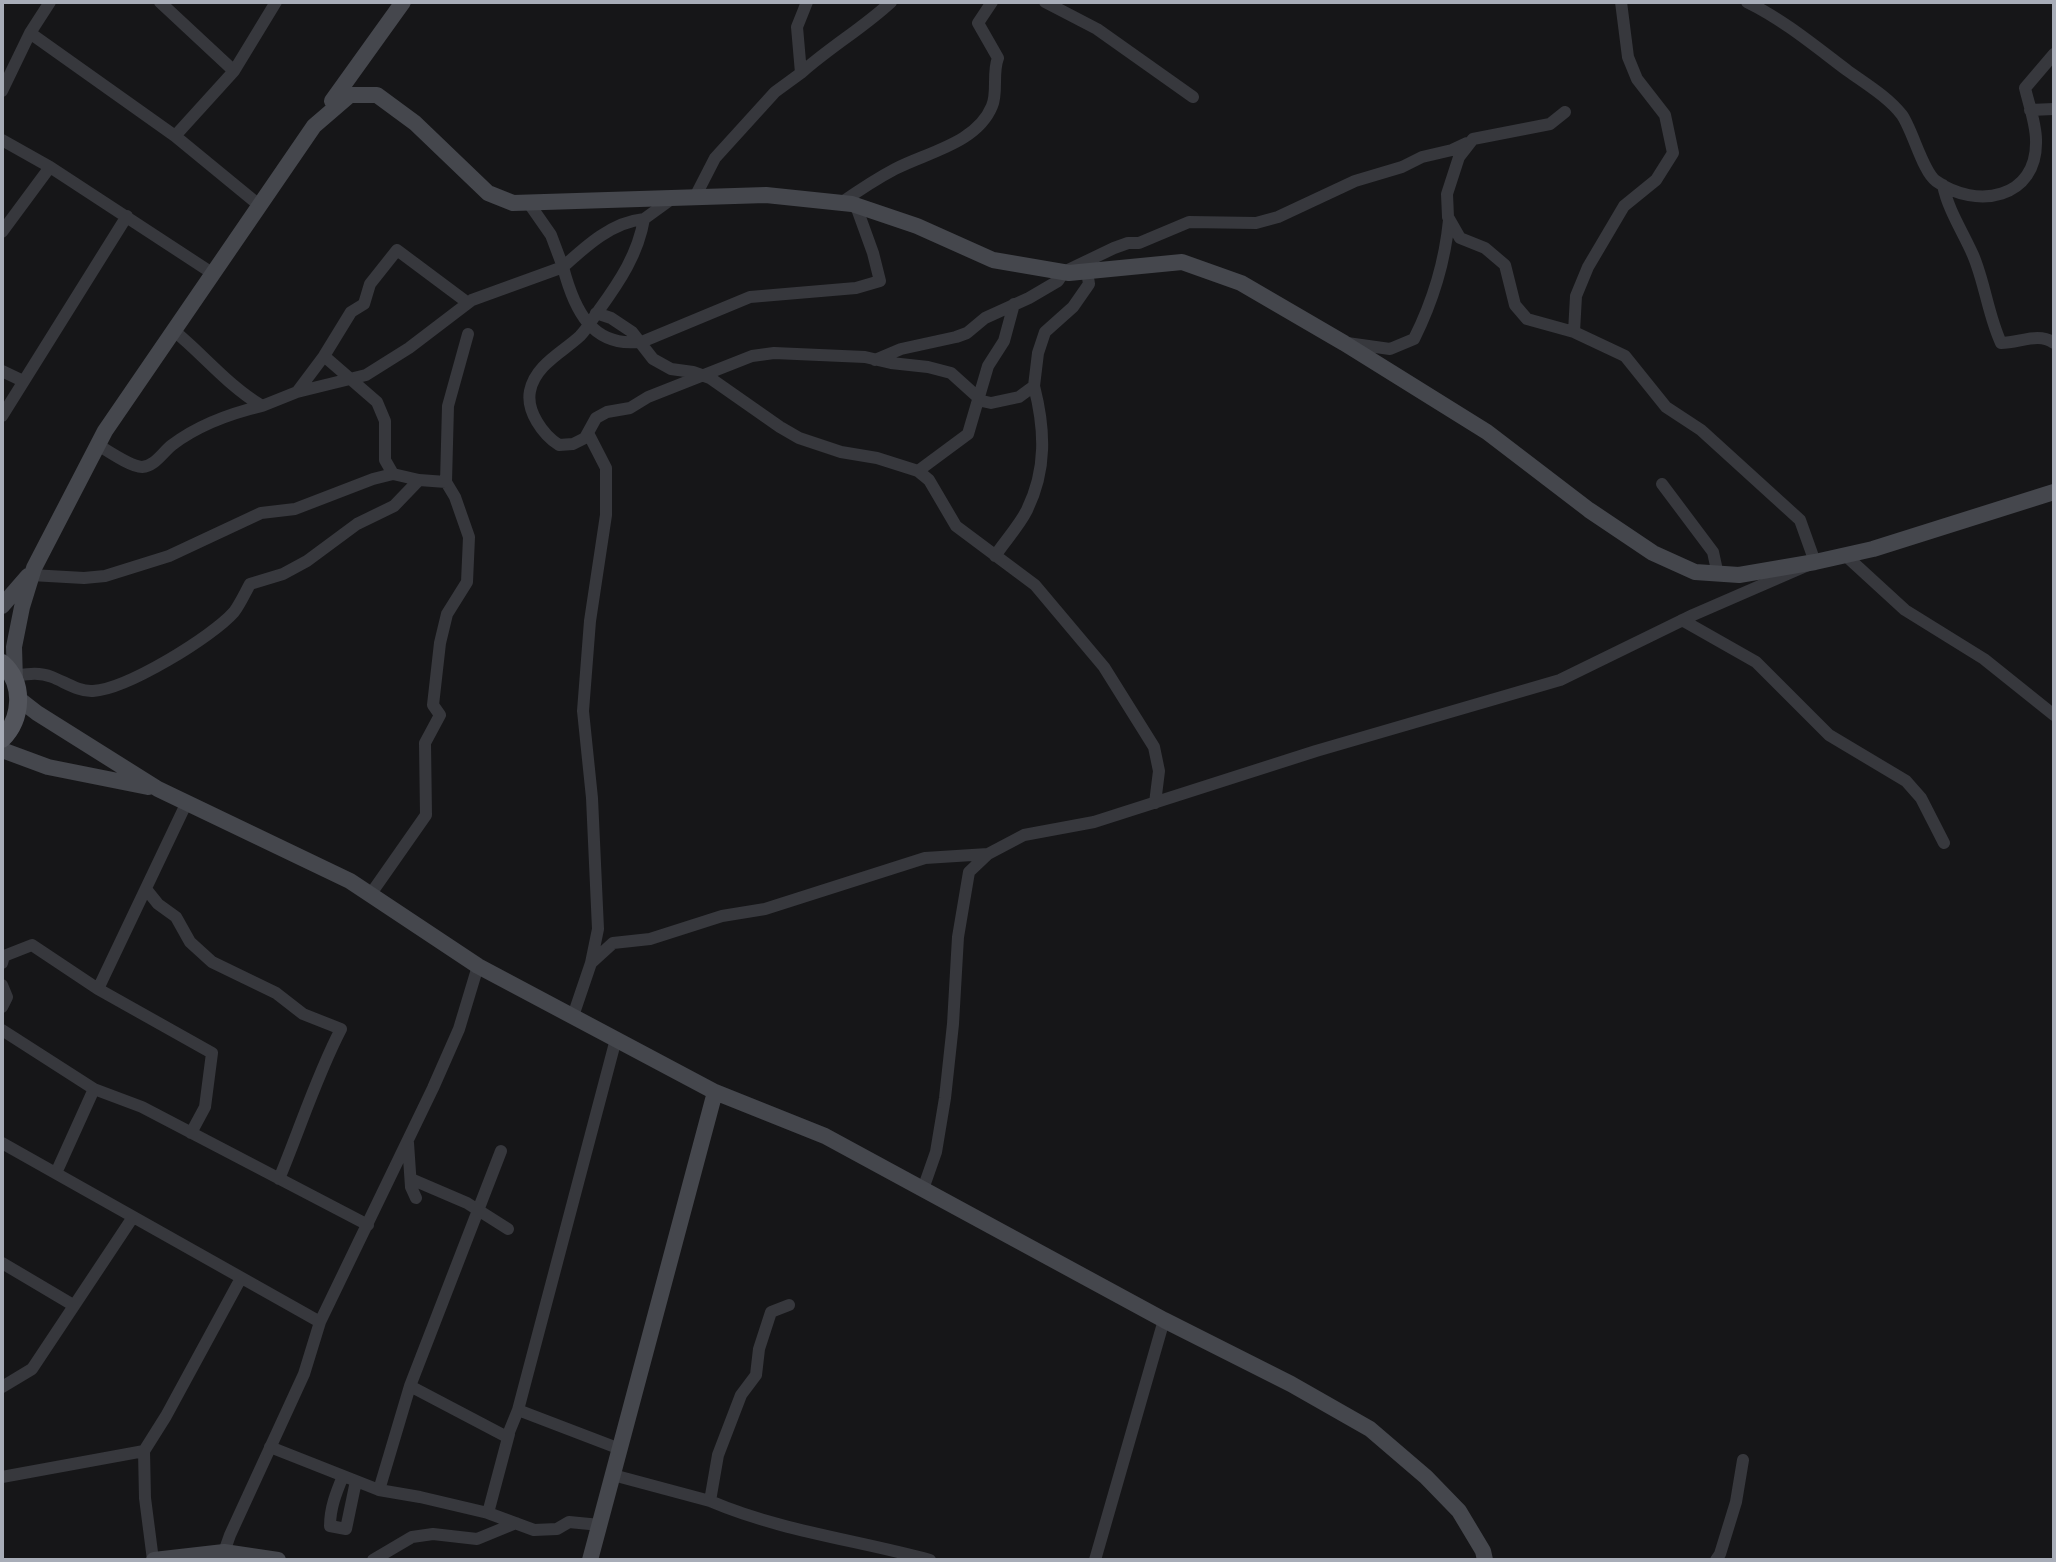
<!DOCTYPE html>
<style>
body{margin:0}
#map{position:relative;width:2056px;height:1562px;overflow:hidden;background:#161618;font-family:Overpass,sans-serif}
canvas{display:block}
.frame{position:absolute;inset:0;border:4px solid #a8adb8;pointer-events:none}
</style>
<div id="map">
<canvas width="2056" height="1562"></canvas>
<div class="frame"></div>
</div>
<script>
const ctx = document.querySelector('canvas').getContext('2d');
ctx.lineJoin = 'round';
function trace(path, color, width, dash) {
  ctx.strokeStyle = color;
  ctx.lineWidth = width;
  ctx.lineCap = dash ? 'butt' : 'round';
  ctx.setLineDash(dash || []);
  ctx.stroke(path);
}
trace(new Path2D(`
 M160,2L234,71
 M1045,2L1097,29L1193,97
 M1747,2C1784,20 1816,47 1848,71C1866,84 1888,97 1902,115C1913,131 1923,172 1936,181C1976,210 2038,199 2036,140C2036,124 2029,105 2025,88L2054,54
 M30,33L175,136L259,205
 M801,73C830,47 863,28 891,2
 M2,91L30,33L50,2
 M2030,110L2054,109
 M175,136L234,71L276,2
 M2,140L50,167
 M1943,185C1948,210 1963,232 1973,255C1985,283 1988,315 2001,343C2020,343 2038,332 2054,343
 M695,197L715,158L775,92L801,73L797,27L807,2
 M673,198L644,219C638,254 620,281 599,310C593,318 587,329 580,336C563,352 535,365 530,391C526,411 543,435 559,445L573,444L585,438L596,418L607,412L630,408L648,397L752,356L774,353L865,357L891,363L928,367L951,373L982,401L991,403L1019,397L1034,386L1038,353L1045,332L1073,307L1089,284L1087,271
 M528,202L551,235L563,267C586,246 612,222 644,219
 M841,203C858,191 876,179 895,169C928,152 977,143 992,106C998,92 992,73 998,58L978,23L992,2
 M2,232L50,167L212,273
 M596,313L611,318L632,332L653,359L671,369L693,372L710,378L780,427L799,438L841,452L877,458L918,471L968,434L988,366L1004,341L1014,304
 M173,330C204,355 227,385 262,406L297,392L366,375L409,348L472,300L563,267C574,309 592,350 644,341L750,297L856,288L880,281L873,253L856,206
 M1574,332L1576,296L1588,267L1624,206L1656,180L1673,153L1665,115L1637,79L1628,57L1621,2
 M1347,343L1390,349L1414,339C1433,301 1445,261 1449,220
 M324,356L377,402L385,421V460L393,474
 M875,360L901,349L956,337L967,333L985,318L1029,298L1058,281L1064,272L1114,248L1128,243H1139L1189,222L1256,223L1278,217L1355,181L1402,167L1422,157L1452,150L1467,143
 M2,371L23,381
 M297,392L324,356L351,312L364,304L370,284L397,250L468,303
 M2,416L127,216
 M588,433L606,468V515L590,621L583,711L592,798L598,929L591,963
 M98,445C108,451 131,467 142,467C155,466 162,453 172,445C197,426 232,413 262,406
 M918,471L929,480L956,526L1035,585L1104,667L1154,747L1159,771L1155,803
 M1662,484L1713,552L1718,575
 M1845,555L1905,610L1984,659L2054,715
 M995,556C1005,541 1019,526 1027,510C1047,469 1045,429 1034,386
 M31,575L84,578L105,576L169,556L261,513L295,509L373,479L393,474L419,480
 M1682,620L1756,662L1829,735L1906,781L1921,798L1944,843
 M15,676C28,674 39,672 52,677C65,682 79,692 93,691C127,689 212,637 234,612C240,604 245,593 250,584L283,574L307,561L357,524L394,506L419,480L446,482
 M187,802L98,989L212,1053L205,1107L191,1133
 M146,889L158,904L176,917L190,942L212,962L276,993L303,1014L341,1029C316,1077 300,1129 279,1179
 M370,895L426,815L425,743L440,715L433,705L440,643L447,614L467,582L469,537L455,497L446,482L448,406L468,334
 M2,963L4,956L32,945L98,989
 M2,985L7,997L2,1007
 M573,1016L591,963L613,943L650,939L722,916L765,909L925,858L988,854
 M2,1030L94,1089L142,1107L368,1225
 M2,1143L320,1322
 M408,1143L411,1187L416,1198
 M56,1173L94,1089
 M411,1179L467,1203L508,1229
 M923,1189L936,1152L945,1098L953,1024L958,937L969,872L988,854L1024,835L1094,822L1316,751L1560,680L1693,615L1815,562L1800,520L1701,430L1666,407L1625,356L1574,332L1527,319L1515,305L1505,265L1485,248L1460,238L1448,217L1447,194L1459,157L1473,139L1550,124L1565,112
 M2,1263L73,1305
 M410,1386L501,1151
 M2,1387L32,1369L133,1217
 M518,1410L616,1039
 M270,1447L379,1490L410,1386L507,1437L518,1410L620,1449
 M613,1475L710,1501L718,1455L741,1395L756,1375L759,1349L771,1312L789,1305
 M343,1476C336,1493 330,1508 330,1526L346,1529L356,1481
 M2,1477L144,1451
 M379,1490L420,1497L488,1513L509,1434
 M710,1501C780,1531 857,1540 930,1560
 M488,1513L534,1530L557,1529L569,1522L600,1525
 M153,1560L145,1498L144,1451L166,1416L241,1278
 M224,1560V1552L230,1535L304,1374L320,1322L433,1088L459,1029L478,966
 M373,1560L412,1537L433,1534L477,1539L516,1523
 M1095,1560L1164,1320
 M1716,1560L1720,1554L1736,1502L1743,1460`), '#37383d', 12);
trace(new Path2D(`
 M332,101L403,2
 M2,606L28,576
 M15,681L14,647L22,607L34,568L105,431L314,126L350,95H377L415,123L488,193L513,203L766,195L852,204L917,226L993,260L1069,273L1182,262L1241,283L1344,343L1487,432L1589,510L1653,553L1695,572L1739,575L1815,562L1873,549L2054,492
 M19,699L37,713L158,789L350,881L478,966L715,1092L825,1136L1164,1320L1291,1384L1370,1429L1426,1477L1459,1511L1483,1551L1485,1560
 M2,750L48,767L148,787
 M154,1560L224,1552L278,1560
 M590,1560L715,1092`), '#45474d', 16);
trace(new Path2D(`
 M2,663C25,683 22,719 2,739`), '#53555c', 18);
</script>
